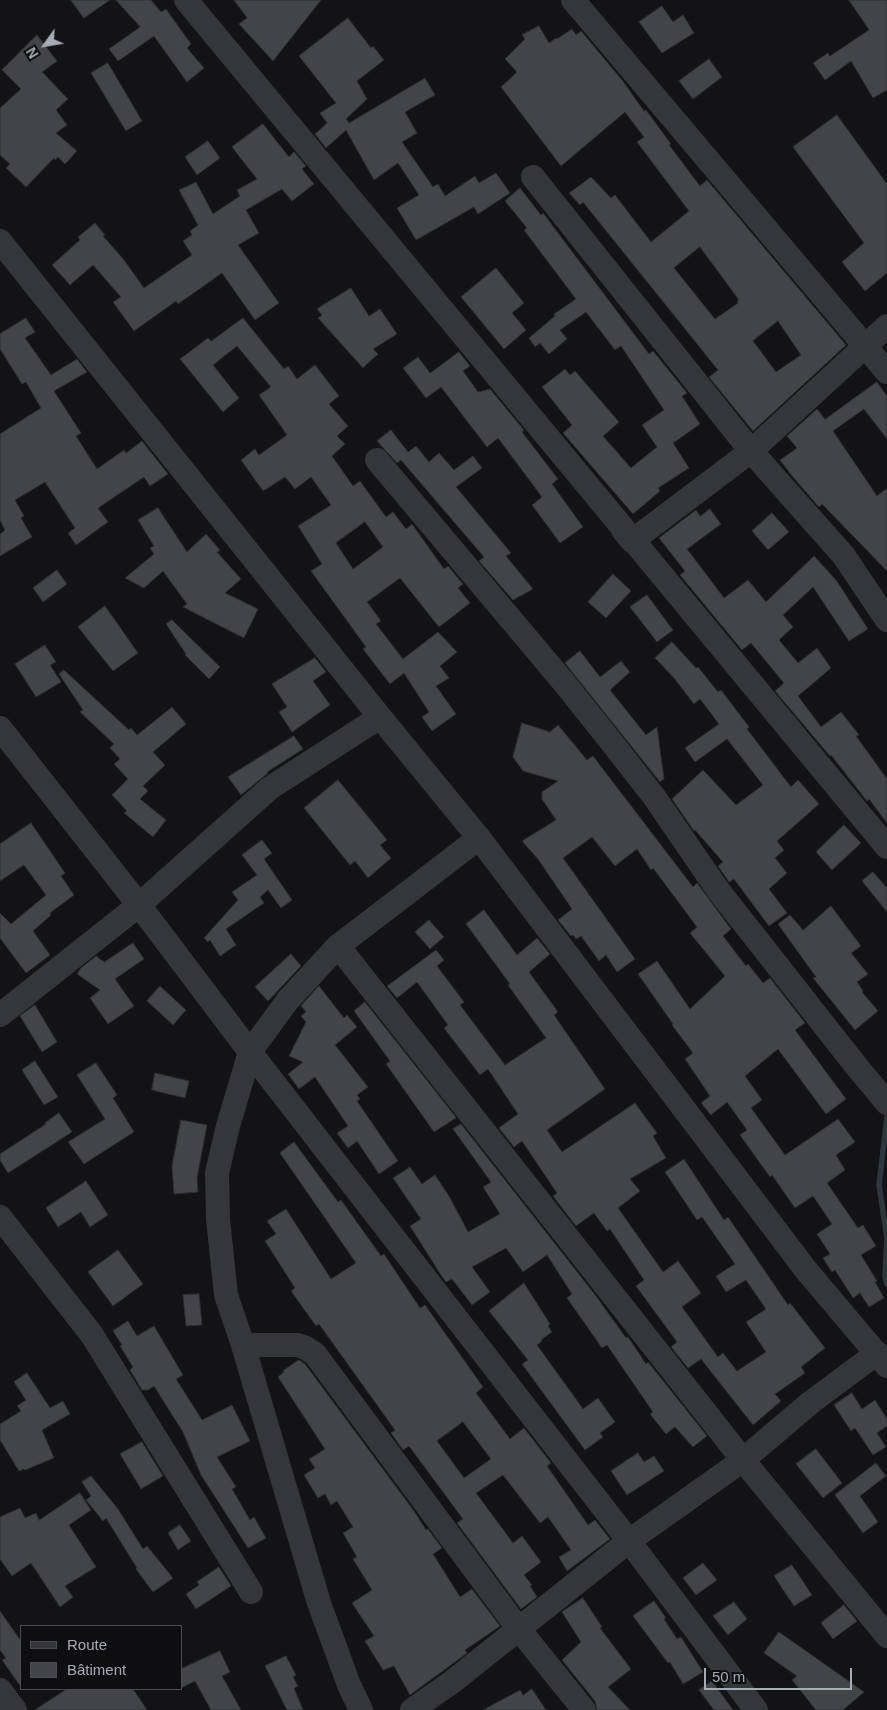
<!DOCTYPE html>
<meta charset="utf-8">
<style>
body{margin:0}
#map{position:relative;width:887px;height:1710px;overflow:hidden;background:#131315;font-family:Arial,sans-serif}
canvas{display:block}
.legend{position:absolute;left:20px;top:1625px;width:162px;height:65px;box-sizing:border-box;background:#0e0e10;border:1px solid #4b4d52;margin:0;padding:6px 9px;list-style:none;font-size:15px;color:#a6abb4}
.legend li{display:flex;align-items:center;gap:10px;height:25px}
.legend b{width:25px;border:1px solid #4b4d52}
.north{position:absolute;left:20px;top:20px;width:50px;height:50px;-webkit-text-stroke:4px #0e0e10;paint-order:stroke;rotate:238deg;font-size:14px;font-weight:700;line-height:20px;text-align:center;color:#a6abb4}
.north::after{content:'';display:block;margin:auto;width:18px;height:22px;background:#a6abb4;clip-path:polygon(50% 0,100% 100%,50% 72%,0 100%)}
.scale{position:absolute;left:704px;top:1668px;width:148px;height:22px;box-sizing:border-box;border:2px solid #a6abb4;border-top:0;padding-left:6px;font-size:15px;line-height:18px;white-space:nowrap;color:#a6abb4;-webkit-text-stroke:4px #0e0e10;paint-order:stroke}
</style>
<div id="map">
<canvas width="887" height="1710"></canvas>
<ul class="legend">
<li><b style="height:6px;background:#353639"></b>Route</li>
<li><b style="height:14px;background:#424448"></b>Bâtiment</li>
</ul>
<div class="north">N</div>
<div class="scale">50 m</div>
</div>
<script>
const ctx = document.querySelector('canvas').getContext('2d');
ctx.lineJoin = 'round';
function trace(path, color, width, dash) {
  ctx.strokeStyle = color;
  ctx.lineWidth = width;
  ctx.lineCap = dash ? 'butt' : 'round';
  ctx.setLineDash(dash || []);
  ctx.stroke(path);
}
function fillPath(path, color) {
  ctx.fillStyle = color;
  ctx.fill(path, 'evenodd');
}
trace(new Path2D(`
 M887,1117L879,1185L887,1238L885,1276L887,1284`), '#2e373c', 5.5);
const building = new Path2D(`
 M71,0H110L84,18Z
 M116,0H151L161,12L166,9L191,44L187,48L204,68L187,82L154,36L118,61L109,49L140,27Z
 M234,0H321L273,61L239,24L247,18Z
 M849,0H887V90L873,98L851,61L825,80L813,63L828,53L830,56L869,30Z
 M662,6L673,22L683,15L694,33L662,53L639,22Z
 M348,18L371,48L373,46L384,60L357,81L367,99L346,119L349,123L425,78L435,95L405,112L417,133L402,142L433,187L438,184L445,196L475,176L479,183L496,173L510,193L478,214L474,207L416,240L397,208L419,195L398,163L374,180L346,130L326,148L315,134L327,123L320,113L336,103L299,56Z
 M539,26L549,43L556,38L557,39L572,29L576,35L581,31L622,80L644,111L646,110L671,144L669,145L700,186L707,180L846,345L753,431L709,377L718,370L583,202L580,205L569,193L591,177L611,198L615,195L651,242L689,211L637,142L644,137L625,112L561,166L501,87L517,72L505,59L525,39L522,35ZM700,247L739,300L737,301L738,303L715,319L674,268ZM778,321L801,355L776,372L753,341Z
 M37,35L57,61L42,72L68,99L56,110L67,125L56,133L77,151L65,164L58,157L55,160L54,158L26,187L6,168L10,164L0,155V108L21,89L2,70Z
 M709,59L722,77L693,99L679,81Z
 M108,63L142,121L126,131L91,73Z
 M837,115L887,184V273L865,291L842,262L864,243L793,147Z
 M263,124L289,157L294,152L306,166L302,169L314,184L292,201L282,189L246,210L259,233L238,245L279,303L255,320L222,273L178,304L176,301L134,331L113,302L121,297L93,265L70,285L52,265L80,240L78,237L95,223L105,235L103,236L124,260L144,288L192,255L183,241L192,235L190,231L198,225L179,190L196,182L213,214L240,196L237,190L257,179L232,147Z
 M208,141L220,158L197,175L185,157Z
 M520,188L541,215L543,213L649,354L653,351L687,393L682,396L700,424L673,443L689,468L658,488L660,491L633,514L563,433L572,425L542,387L565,369L570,375L575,371L619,422L603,436L631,468L657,447L642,425L664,410L621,346L615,350L586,312L560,330L567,339L549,354L540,343L535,347L529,338L555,316L554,314L576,299L524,230L527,228L505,201Z
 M496,268L524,303L512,313L526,330L504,349L461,297Z
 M351,288L369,316L380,309L397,334L373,349L378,354L363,368L318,318L322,315L317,309Z
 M26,318L35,332L25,338L51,375L77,359L87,372L54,391L81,433L76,436L97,469L124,450L126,453L142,441L168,474L150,486L144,477L98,508L108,522L76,545L68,533L75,528L45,482L15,500L24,516L21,518L32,537L0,556V534L5,530L0,520V434L41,408L26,382L22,384L0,349V334Z
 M243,318L284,369L288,366L297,379L315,365L339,396L329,404L348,426L337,436L345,444L332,456L353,486L360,481L386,517L393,512L406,529L412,524L444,569L448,566L463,584L458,588L470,603L439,627L400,578L367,602L381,621L376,624L403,659L438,632L457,652L440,666L449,678L436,686L456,714L432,731L422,717L429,712L404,673L390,684L363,649L366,647L311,571L322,564L298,526L331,505L311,477L295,489L285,477L263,491L241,460L255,449L259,455L287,435L259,395L271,387L237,346L213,365L239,398L223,412L180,359L208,338L211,341ZM365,522L383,547L353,569L336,543Z
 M459,352L470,366L463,371L478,392L490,389L524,430L522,432L558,479L552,484L583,527L560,543L532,505L542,497L498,438L487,447L441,387L426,398L403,368L418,357L430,373Z
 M877,382L887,396V439L864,409L833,431L877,496L887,488V571L822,504L819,507L793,477L780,460L797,448L787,436L817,409L825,419Z
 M391,430L408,452L416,446L429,462L439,453L454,470L473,456L482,468L456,487L511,553L506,556L533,589L513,600L479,561L484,557L401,460L397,463L377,441Z
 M158,508L187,552L206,534L220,550L217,552L241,579L225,593L258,609L244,638L183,607L187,604L163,571L144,588L125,578L154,554L150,548L154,546L138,520Z
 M710,509L721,524L687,549L724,598L748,580L766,602L814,556L836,580L868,629L849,641L813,587L783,615L793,627L779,640L798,663L817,648L831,668L798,696L821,727L841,712L859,735L856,736L887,779V823L869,799L867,801L831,755L830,756L775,691L784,683L751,643L742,650L680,575L685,571L659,538L696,510L700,516Z
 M772,513L789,532L768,550L752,531Z
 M57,570L67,584L43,602L33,588Z
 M613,574L631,591L606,618L588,602Z
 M647,595L673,630L657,642L630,607Z
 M105,606L138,653L113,671L78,627Z
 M172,620L220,667L209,679L185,655L186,654L166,624Z
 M672,642L696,668L698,667L718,692L721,690L749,727L747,729L791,787L798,780L819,804L777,841L784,850L775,858L787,873L769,889L787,913L769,926L734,879L729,882L718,866L723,862L695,830L694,831L672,799L703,770L736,805L763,785L727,739L695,762L685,748L719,724L700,699L694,704L674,678L655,658Z
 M45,645L56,662L50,665L61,682L36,697L15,664Z
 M580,651L600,677L621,661L630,672L610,690L646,735L657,727L664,779L660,782L565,663Z
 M315,658L326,672L313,681L330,705L292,732L279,712L287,707L272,684Z
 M64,670L129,730L131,728L137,735L172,707L186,724L153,752L165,765L143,786L148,791L140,799L166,820L153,837L124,813L127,811L112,795L128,779L114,764L120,759L110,748L114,744L80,712L83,710L59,674Z
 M522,723L550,732L558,725L587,760L593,756L693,887L697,883L731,929L723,936L746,966L748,964L763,983L770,978L805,1023L795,1030L846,1099L826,1114L778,1049L745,1076L762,1100L751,1108L785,1155L838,1119L855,1142L836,1155L845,1170L827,1183L858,1228L863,1225L876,1246L861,1255L877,1281L875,1282L884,1298L869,1307L860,1293L853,1298L835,1270L832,1272L823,1258L830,1254L817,1234L832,1224L813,1196L795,1208L772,1175L770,1177L740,1135L747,1130L727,1102L711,1115L701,1103L710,1096L685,1059L693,1053L672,1025L673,1024L638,974L657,961L690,1009L725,976L690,933L697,927L653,868L651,870L637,849L615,866L592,837L563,858L635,959L617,972L606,955L599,961L581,936L576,939L573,935L571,936L558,920L572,909L538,859L522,841L556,820L542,799V792L558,781L523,771L513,757Z
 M294,736L303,749L267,772L268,773L241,795L228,777Z
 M338,780L387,840L380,845L391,858L368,878L355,861L350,865L304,808Z
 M31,823L65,873L61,876L74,895L50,913L51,915L33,931L50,955L26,973L0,938V913L11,924L46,895L24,865L0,881V844Z
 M844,825L861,843L832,870L816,852Z
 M262,840L272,853L264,859L292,900L281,908L268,890L260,897L264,903L226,929L236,945L220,956L210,940L208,942L204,938L238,900L232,892L257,875L242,855Z
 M873,872L887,888V912L862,881Z
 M831,906L861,946L851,953L868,974L857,982L863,991L862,992L878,1011L855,1030L813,978L816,977L778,924L790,915L803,930Z
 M484,910L517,955L537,938L550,954L529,972L558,1012L554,1015L605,1089L547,1130L562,1152L635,1103L657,1133L653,1136L666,1158L630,1179L640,1191L618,1208L663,1272L678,1261L701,1293L682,1307L718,1357L723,1353L737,1371L766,1352L746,1322L766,1309L746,1280L726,1292L716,1276L735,1264L702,1217L697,1220L665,1172L684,1159L724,1220L728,1217L788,1305L790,1303L825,1348L801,1367L805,1373L775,1394L781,1401L753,1425L701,1359L688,1368L671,1347L677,1342L636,1286L644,1280L610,1229L607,1231L594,1213L576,1226L553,1196L557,1193L522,1141L514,1147L499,1128L518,1114L488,1069L480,1075L444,1028L448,1025L417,982L397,998L387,986L436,950L444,960L437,966L464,1002L460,1005L505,1065L546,1038L508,985L510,984L466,924Z
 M429,920L444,937L430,949L415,932Z
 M133,943L144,959L115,979L134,1006L108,1024L90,998L100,990L77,974L81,968L96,956L104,962Z
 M291,954L301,966L268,1001L255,987Z
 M160,986L186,1010L173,1025L147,1001Z
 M319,986L344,1018L347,1015L357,1027L335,1045L368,1087L357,1095L360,1099L357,1101L398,1161L379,1174L357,1141L348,1148L337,1133L348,1126L315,1077L299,1089L288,1074L303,1062L289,1056L306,1022L301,1016L306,1012L301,1006Z
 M365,1002L455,1116L456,1118L434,1132L386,1064L390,1061L354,1011Z
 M35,1005L57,1042L42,1052L20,1016Z
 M35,1061L58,1097L44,1105L22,1070Z
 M96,1063L117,1095L113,1098L134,1132L84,1164L68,1142L105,1119L77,1075Z
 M155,1073L189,1081L185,1098L152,1090Z
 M59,1113L72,1132L8,1173L0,1160V1154L46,1124L45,1123Z
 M181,1120L207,1125L197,1178L198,1192L174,1194L172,1166Z
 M461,1124L596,1296L626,1338L628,1337L646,1364L648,1362L707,1436L693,1447L675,1427L666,1434L650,1414L653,1412L607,1345L602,1348L567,1298L572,1294L547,1255L523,1272L506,1248L472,1267L490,1292L472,1305L452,1279L446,1282L441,1275L410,1226L421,1219L393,1178L410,1167L422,1184L435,1175L449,1196L468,1232L500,1214L483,1187L491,1182L453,1129Z
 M294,1142L338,1202L341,1200L381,1256L384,1254L420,1308L425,1305L483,1387L476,1393L510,1439L524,1428L551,1463L547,1466L588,1525L595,1520L610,1539L567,1571L559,1557L571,1550L548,1517L540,1523L503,1475L476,1493L513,1543L522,1536L541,1562L524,1575L532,1585L530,1586L537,1597L521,1609L457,1523L463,1519L409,1446L403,1450L391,1433L395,1430L319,1324L316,1326L291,1291L295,1288L265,1241L276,1234L267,1221L286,1209L331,1279L356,1263L280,1153ZM463,1422L491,1459L464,1478L437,1441Z
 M86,1181L108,1215L90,1227L81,1212L58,1227L46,1208Z
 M118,1250L143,1284L113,1306L88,1272Z
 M524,1283L550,1324L548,1326L552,1332L541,1340L542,1341L537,1345L583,1409L598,1398L615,1422L600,1433L603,1437L585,1450L522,1364L528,1360L489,1311Z
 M199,1294L202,1325L186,1326L183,1295Z
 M128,1321L137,1336L154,1326L183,1375L176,1379L202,1420L232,1405L250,1441L217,1457L236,1487L232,1489L250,1520L254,1517L266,1538L248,1548L201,1475L183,1432L154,1386L148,1390H142L130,1370L133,1367L120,1346L122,1345L113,1331Z
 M299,1360L305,1364L414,1511L426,1530L428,1529L442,1548L433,1554L460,1597L472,1589L500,1626L465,1650L467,1653L410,1695L394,1666L383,1670L365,1641L374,1636L352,1603L372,1590L353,1559L357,1557L343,1533L353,1527L337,1501L331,1505L325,1494L318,1498L304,1475L315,1468L309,1459L325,1449L278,1377L284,1372L283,1371Z
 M27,1373L50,1408L63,1401L70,1414L42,1430L54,1458L25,1470L24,1469L19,1471L0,1440V1424L21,1411L17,1406L26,1400L14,1382Z
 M852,1393L862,1409L875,1400L887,1419V1426L877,1433L886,1447L873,1455L855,1428L851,1431L834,1405Z
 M142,1442L163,1476L141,1489L120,1454Z
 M816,1449L842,1483L823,1498L796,1464Z
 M638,1453L644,1462L654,1456L664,1471L627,1495L611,1471Z
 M876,1463L886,1476L860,1496L878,1522L863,1533L835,1495Z
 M91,1476L118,1509L143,1549L147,1546L173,1578L153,1592L136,1569L137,1568L106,1518L103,1521L86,1500L91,1496L82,1482Z
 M80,1493L91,1510L69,1525L96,1567L65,1586L73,1597L60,1607L31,1563L12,1576L0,1559V1517L20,1508L25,1518L36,1513L39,1520Z
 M180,1525L191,1541L178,1550L168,1533Z
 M703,1563L717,1580L696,1595L683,1578Z
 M792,1565L812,1595L794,1606L774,1576Z
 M219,1567L231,1586L196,1609L186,1594L199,1585L197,1582Z
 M583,1598L602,1627L600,1628L631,1669L608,1687L630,1710H597L595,1701L562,1660L581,1642L562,1612Z
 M654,1601L666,1618L664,1619L677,1639L681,1637L703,1672L683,1684L670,1662L668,1663L633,1616Z
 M734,1602L747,1619L728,1635L713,1616Z
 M844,1605L857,1621L833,1639L821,1623Z
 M0,1611L21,1641V1687L2,1660L6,1658L0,1650Z
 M779,1632L840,1675L864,1692L843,1710H816L792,1680L797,1676L764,1653Z
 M220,1651L230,1672L222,1676L241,1710H211L195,1681L181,1688V1669Z
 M286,1656L296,1675L293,1677L298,1686L294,1688L303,1710H287L265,1666Z
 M712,1681L733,1710H714L699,1690Z
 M67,1689H133L147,1710H35Z
 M532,1689L546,1710H483L520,1690L523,1695Z`);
fillPath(building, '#424448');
trace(building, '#2d2e30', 1);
trace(new Path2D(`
 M186,0L887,847
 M573,0L887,372
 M533,177L751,451L844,556L887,620
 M0,241L380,717L479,838L806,1270L887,1366
 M377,460L566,685L613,744L655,798L718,890L857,1067L887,1103
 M623,530L632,541L751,451L887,326
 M0,728L139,905L250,1052L629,1541L756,1710
 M338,946L743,1460L887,1636
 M0,1015L139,905L270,788L380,717
 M0,1217L92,1335L251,1592
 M243,1345H297L306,1348L315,1354L518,1628L584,1710
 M0,1690L15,1710
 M361,1710L349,1685L319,1603L243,1345L226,1295L218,1219L217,1173L228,1126L250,1052L288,1000L338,946L479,838
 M412,1710L452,1682L629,1541L743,1460L810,1403L877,1353`), '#353639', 24);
</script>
